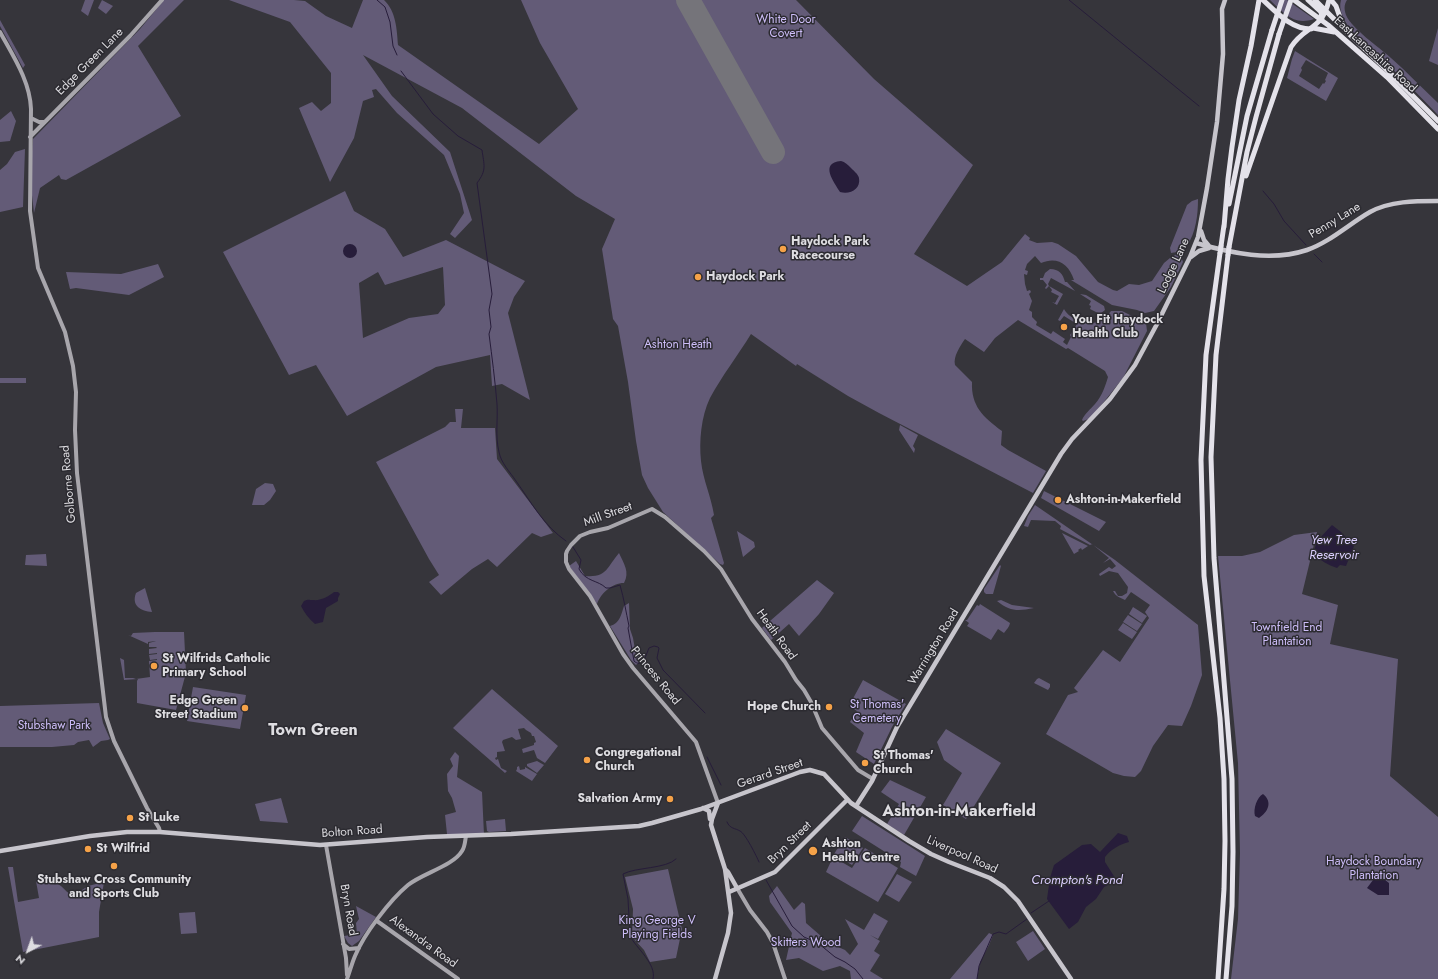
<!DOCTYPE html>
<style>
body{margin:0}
#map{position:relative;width:1438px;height:979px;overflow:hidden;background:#36353b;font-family:Jost,sans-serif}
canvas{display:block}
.north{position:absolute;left:8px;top:931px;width:40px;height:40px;-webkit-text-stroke:3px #2c2b31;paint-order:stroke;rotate:221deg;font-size:11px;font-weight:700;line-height:16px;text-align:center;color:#dedde1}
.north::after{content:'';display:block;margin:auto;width:14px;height:18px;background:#dedde1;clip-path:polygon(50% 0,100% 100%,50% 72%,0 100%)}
</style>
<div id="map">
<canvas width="1438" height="979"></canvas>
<div class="north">N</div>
</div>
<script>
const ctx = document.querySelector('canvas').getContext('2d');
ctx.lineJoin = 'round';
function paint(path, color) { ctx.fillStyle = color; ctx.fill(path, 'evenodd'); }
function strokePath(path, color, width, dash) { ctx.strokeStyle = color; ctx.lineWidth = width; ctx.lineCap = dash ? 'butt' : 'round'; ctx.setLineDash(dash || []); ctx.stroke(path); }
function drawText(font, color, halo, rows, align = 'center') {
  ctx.font = font + ' Jost,sans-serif'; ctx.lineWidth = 3; ctx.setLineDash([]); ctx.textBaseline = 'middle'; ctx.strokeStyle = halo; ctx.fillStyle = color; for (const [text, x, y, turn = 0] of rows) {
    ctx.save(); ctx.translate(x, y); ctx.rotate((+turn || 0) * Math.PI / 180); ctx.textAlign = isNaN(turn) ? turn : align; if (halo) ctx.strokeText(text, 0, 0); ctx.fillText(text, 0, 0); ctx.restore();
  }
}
paint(new Path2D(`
 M85,0H94L88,16L81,11Z
 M102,0L113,6L106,14L98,8Z
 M164,0H184L138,46L181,116L66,180L61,179L59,175L40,188L34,213L30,177L33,139L140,29Z
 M229,0H294L305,1L326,16L352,28L363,0H384C396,11 397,30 398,45L539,144L578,109L540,43L521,0H796L874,79L973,165L914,254L967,286L1002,262L1025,234L1030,238L1029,240L1037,243L1052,242L1058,244L1076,256L1098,282L1113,290L1117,291L1129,284L1139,285L1152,281L1164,263L1170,258L1177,254L1181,256L1183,262L1171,287L1154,311L1145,313L1137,310L1112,305L1071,280H1074C1069,264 1057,256 1041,263L1035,256L1027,264L1025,270L1028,271L1027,275L1024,274L1025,284L1027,291L1030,290L1031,292L1029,294L1032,301L1029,310L1032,312V317L1037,322L1036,325L1051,334L1053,331L1065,339L1063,342L1067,345L1071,337L1070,335L1077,324L1064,316L1060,321L1058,320L1064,309C1066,313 1071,317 1076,320C1081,322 1084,320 1090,324L1104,320L1111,311H1122L1146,323L1147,331L1123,378L1091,418L1083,421L1082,420C1085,413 1090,410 1095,404C1102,396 1105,387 1108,377L1105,371L1068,348L1066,349L1018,320L995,338L984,352L965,339C960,346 953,357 955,365L972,382C971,406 983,417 1002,431L1001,445L1008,450L1046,471L1033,493L879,413L848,396L797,364L796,366L751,334C738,355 722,376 710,398C701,417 699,441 701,461C703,480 711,496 714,515L711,518L724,563L723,565L720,564L663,512L648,488L642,475L636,441L628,382L618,326L613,319L602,249L615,219L576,196L462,108L363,55L392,96L450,152L472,220L455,238L450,234L464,213L460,194L444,155L397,113L376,89L372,90L374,97L363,101L354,138L330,182L299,108L312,102L321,111L331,103V73L290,22Z
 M1270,0H1287L1314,19C1293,26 1284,13 1270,0Z
 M1341,0H1347C1344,5 1344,9 1346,15C1352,29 1379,47 1391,58C1407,72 1422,88 1438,103V115L1405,81L1349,28C1344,19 1338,10 1341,0Z
 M0,20L25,65L23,68L0,26Z
 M1438,28V65L1429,61Z
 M1295,51L1338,78L1326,101L1287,78L1292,59ZM1306,60L1328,73L1325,80L1326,81L1324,84L1323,83L1319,89L1299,76L1302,70L1301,68Z
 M11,111L16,121L10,141L0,142V120Z
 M25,149L23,207L0,212V170L7,164L15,152Z
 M345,191L354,211L385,229L403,257L446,240L525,281L514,297L508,313L530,400L502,384L492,386L490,355L436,367L347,416L316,365L289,375L223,252ZM443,267L445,305L438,314L409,318L363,338L359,283L378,272L385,285Z
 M1198,199C1198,215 1196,232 1187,246L1180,247L1177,252L1171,253L1170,248L1187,205L1192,201Z
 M158,264L164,277L129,295L76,288L70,289L66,272L121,274Z
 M1050,269C1059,269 1063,274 1065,282H1067L1075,291L1051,278L1048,284L1049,286L1063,294L1057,305L1052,302L1055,303L1059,296L1051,292L1052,290L1049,286L1046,289L1045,288L1047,285L1043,280H1040V278H1043L1045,273Z
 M1080,294L1086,295L1104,306L1105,310L1100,314L1090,309L1091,306L1089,305L1091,301Z
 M0,378H26V383H0Z
 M455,409H463L461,428H495L497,459L553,533L541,537L532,533L497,567L488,559L472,569L441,595L429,582L439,575L429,559L376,462L445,427L450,422H456Z
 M900,425L918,435L913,446L915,449L914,453L899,430Z
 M265,483L273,484L276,491L270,500L264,505H252L256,489Z
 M1044,491L1106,522L1099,531L1041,498Z
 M1035,505L1115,560L1198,625L1202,675L1191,706L1182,726L1168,725L1153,746L1141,771L1135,777L1124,776L1113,773L1046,734L1068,695L1078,692L1074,688L1103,650L1120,662L1149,618L1145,612L1150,605L1131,592L1125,600C1121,598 1116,597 1113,591H1115L1118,596H1122L1127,593L1128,587L1118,573L1109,571L1100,576L1099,574L1109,567L1112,569L1116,566L1110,559L1103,563L1109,558L1092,544L1090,545L1060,529L1061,526L1055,521L1031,520L1028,527L1024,526L1028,516Z
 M737,531L754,542L755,547L743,557Z
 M1317,532L1302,594L1338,605L1330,644L1398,659L1390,776L1438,817V979H1231L1238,919L1240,853L1238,763L1218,556H1242L1260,552L1294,535Z
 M1062,533L1088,546L1082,550L1081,548L1078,550L1079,551L1074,554Z
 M619,553C624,564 630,572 624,583C612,583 601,593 597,604L569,566L576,561L585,576C607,578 607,567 619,553Z
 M46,554L47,566L25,565L26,555Z
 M1000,565L1001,566L993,594H986L984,592V589Z
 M817,580L834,593L819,614L799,636L789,624L771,640L762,628Z
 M145,588L152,612C141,611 131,606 136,593Z
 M1001,600L1012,605L1034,608C1019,611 1010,612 997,601Z
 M629,603L630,629L633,638L636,655L641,656L644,654L645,656L636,665L631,660L610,626C620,623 621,615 624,606Z
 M980,604L1010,623C1009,628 1006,630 1004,633L998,629L991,640L967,626L969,623L965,620H967L977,605L979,606Z
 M1133,607L1147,616L1142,623L1129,614Z
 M1128,615L1142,624L1137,631L1123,622Z
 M1123,623L1137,632L1132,639L1118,630Z
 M155,632H184L186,673L176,710L137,703V681L138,679L124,680L120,658L124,660L125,678H133L136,679L150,677L149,661L157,660V659L150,660L149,655L157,654V653L149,654V649L157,648L156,647H149V643L156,641L148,642V644L128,635L131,636L133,633Z
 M1039,678L1050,684V687L1048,690L1034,683L1037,679Z
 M863,680L906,704L892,727L874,764L856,752L864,733L850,722L857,711L849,706Z
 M193,687L246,695L240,729L187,721Z
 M492,689L558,746L545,763L537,758L534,750L523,753L522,749L534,745V743L536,742L534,736H532L531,733L526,730L524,728L518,729L521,739L516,740L512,737L503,740L502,742L505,751L497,752V757L495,758L496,760L498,759L501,768L507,771L505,773L453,728Z
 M99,703L103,723L110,739L108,740L101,741L93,747L89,740L78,742L74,745L52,747H0V706Z
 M946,729L1001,763L966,819L943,805L962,773L944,760L937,742Z
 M455,752L459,756L457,777L482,792L484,835L447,834L445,815L456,812L452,798L448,791L447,774L453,766L450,759Z
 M537,761L544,765L537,773L527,766V764Z
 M519,766L520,770L525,769V767L537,774L532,781L516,771L517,769V767Z
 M890,780L926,797L904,835L887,824L899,804L881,792Z
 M281,798L288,823L260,821L255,804Z
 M862,816L925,856L916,876L900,867L901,862L852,831Z
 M505,819L506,831L489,832L487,831L486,821Z
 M845,837L863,848L852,865L834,854Z
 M865,848L898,868L878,902L826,872L833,857L852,868Z
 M8,867H13L18,902L39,898L36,881C45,881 53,880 61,886C65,890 68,893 73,896L88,886L104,882L99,912V937L23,952Z
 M668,869L682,929L676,958L650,962L644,950L632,937L633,909L625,877Z
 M897,874L912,882L899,902L885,894Z
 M777,886L794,910L802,902L805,904L806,923L829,943L845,950L850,955L858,944L845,919L864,930L874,913L888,921L878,939L870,935L880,941L874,951L880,955L870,971L883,979H851L850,971L840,966L823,971L799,958L786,960L792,933L770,902L769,896Z
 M356,906L376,917L359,941L352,946L348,943L344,936L357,934L356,923L359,919Z
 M195,912L197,933L181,934L179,913Z
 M1033,931L1045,949L1028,961L1016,942Z
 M989,933L993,935L989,945L980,962L977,979H950Z`), '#635b77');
paint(new Path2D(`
 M841,161C845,162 848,165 851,168C854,171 858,174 859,178C861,189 850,195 840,192C834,182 819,163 841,161Z
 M343 251a7 7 0 1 1 14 0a7 7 0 1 1-14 0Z
 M1332,525L1341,532L1354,546L1346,566L1340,565L1337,568C1328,565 1320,560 1313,554L1317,541Z
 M334,592H338L340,594L338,598V601L326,608L323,622L315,624C309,619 304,612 301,606L304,601C308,599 309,600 313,600C321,601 329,596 334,592Z
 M1263,794C1273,802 1268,812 1259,818L1255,816C1253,809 1257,797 1263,794Z
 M1118,833L1127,836L1129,842C1120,844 1110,850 1105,857V862L1117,881L1104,887L1096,899L1086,907L1078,922L1069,929L1047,899L1050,878L1054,865L1082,845L1091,844L1100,852Z
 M1376,876H1380L1389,883V895H1378L1367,888Z`), '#271d3a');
strokePath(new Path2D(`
 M377,0L385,7L390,22L393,46L397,55
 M1069,0L1199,106
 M401,71L433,114L458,136L482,150C484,165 487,170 477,183L492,294L489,310L491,327L489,334C492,357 495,380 497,404C498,420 495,436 499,452C501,463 510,472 516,481C531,502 544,526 566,541
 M1263,191L1274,204L1284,221L1306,245
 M1314,254L1322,262
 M573,547L581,560L579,569C586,582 598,580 606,588H610L620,585C624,599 626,612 629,626L628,628L634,661C637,664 641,664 645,662V658L649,648L654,646L658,647L659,648L657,658L663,670L705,713
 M707,757L721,785
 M727,822C730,829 735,828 740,831C745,833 757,857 759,862
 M766,880L792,926L804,937L818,943L835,957L845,962L855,969L863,979
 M1031,913L1049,901
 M653,979C657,964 636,948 630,936L628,899L623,874C636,867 666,869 676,859
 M977,979L979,966L993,934L999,932L1006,934L1027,919`), '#271d3a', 1);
strokePath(new Path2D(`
 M688,0L773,152`), '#75747a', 24);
strokePath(new Path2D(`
 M0,32C13,56 30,81 31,109L30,211L38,268L65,332L73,366L76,392L75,430L77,473L106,717L114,741L147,808L159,828L160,832
 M31,118L39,122H44
 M30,137L130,36L162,0
 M718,803L696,742L633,668L623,654L590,596L569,569L566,562V554L567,551L571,545L580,536L590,532L608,528L652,509L665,517L704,551L721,569L752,619L785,662L796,680L804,690L811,702L822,728L858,770L873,779
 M326,845L346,958L347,975
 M737,888L750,910L767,932L773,943L785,979
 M377,921L458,979
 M343,944L349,949L359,948
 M347,979C350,971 352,963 355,956C364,934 390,900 408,885C423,873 453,866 462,851C465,847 465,841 466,836`), '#a8a6ac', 4);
strokePath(new Path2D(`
 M1201,231L1204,240L1209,246
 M1196,243C1231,253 1271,262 1307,250C1330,242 1349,224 1370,212C1390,201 1415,201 1438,201
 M1191,257L1199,251L1209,248
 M856,806L872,781L897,727L1061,454L1072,439L1110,399L1135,365L1157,324L1190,257L1198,237L1207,188L1217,122L1223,54L1222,9L1225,0
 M703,808L709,811L710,819
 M0,851L90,836L127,832H160L320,845L427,837L511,834L639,826L652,823L701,809L800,772L810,770L824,774L851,803L909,841L931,854L949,862L990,878L1004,887L1018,901L1071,979
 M725,869L728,872L737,888
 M729,892L775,872L847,800
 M715,979L728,933L731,913L725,869L711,825L712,819L718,803`), '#c7c5cc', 4.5);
strokePath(new Path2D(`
 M1263,0C1276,12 1291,29 1311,29
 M1294,0L1328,25L1387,77L1438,129
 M1308,0L1321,12L1322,19
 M1315,0L1346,31L1388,71L1438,121
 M1331,0L1336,6L1343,26
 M1313,28L1334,32
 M1246,176L1291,47C1305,25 1322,31 1329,0
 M1229,204L1247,116L1272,30
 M1224,227L1228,179L1232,147L1239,100L1251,46L1259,0
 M1221,246L1224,225
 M1229,247L1247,152L1256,117L1279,34
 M1218,979L1224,889L1225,841L1224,779L1220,718L1204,576L1201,460L1206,355L1220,253
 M1226,979L1232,906L1233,852L1232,779L1214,558L1211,457L1216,355L1228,255`), '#e4e2ea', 5);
strokePath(new Path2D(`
 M1272,30L1282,0
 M1279,34L1291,0
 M1220,253L1221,246
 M1228,255L1229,247`), '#e4e2ea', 5);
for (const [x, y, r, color] of [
 [783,249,4,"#f6a248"],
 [698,277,4,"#f6a248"],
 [1064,327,4,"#f6a248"],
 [1058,500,4,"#f6a248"],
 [154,666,4,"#f6a248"],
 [829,707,4,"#f6a248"],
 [245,708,4,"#f6a248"],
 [587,760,4,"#f6a248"],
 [865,763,4,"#f6a248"],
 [670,799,4,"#f6a248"],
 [130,818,4,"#f6a248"],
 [88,849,4,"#f6a248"],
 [813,851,5,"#f6a248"],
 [114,866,4,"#f6a248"]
]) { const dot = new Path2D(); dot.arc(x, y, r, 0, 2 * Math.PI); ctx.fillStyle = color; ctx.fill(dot); strokePath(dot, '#2c2b31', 1.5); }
drawText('12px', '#cebef9', '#2c2b31', [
 ["White Door",786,20],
 ["Covert",786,34],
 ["Ashton Heath",678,345],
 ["Townfield End",1287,628],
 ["Plantation",1287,642],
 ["St Thomas'",877,705],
 ["Cemetery",877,719],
 ["Stubshaw Park",54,726],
 ["Haydock Boundary",1374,862],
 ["Plantation",1374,876],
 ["King George V",657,921],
 ["Playing Fields",657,935],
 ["Skitters Wood",806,943]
]);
drawText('12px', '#dedde1', '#2c2b31', [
 ["East Lancashire Road",1375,55,42],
 ["Edge Green Lane",90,62,-45],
 ["Penny Lane",1335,221,-31],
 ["Lodge Lane",1174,266,-65],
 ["Golborne Road",69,484,-95],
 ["Mill Street",608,515,-20],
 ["Heath Road",776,635,54],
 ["Warrington Road",934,647,-59],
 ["Princess Road",655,676,51],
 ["Gerard Street",770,774,-19],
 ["Bolton Road",352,832,-4],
 ["Bryn Street",790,843,-44],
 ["Liverpool Road",962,855,24],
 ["Bryn Road",348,910,80],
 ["Alexandra Road",423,942,36]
]);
drawText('bold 12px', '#dedde1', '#2c2b31', [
 ["Haydock Park",791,242],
 ["Racecourse",791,256],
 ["Haydock Park",706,277],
 ["You Fit Haydock",1072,320],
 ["Health Club",1072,334],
 ["Ashton-in-Makerfield",1066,500],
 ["St Wilfrids Catholic",162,659],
 ["Primary School",162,673],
 ["Edge Green",237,701,"right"],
 ["Street Stadium",237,715,"right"],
 ["Hope Church",821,707,"right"],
 ["Congregational",595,753],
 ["Church",595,767],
 ["St Thomas'",873,756],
 ["Church",873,770],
 ["Salvation Army",662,799,"right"],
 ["St Luke",138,818],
 ["Ashton",822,844],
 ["Health Centre",822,858],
 ["St Wilfrid",96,849],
 ["Stubshaw Cross Community",114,880,"center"],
 ["and Sports Club",114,894,"center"]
], 'left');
drawText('italic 13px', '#dbcefe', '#2c2b31', [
 ["Yew Tree",1334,541],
 ["Reservoir",1334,556],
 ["Crompton's Pond",1077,881]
]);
drawText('bold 16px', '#dedde1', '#2c2b31', [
 ["Town Green",313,731],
 ["Ashton-in-Makerfield",959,812]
]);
</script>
